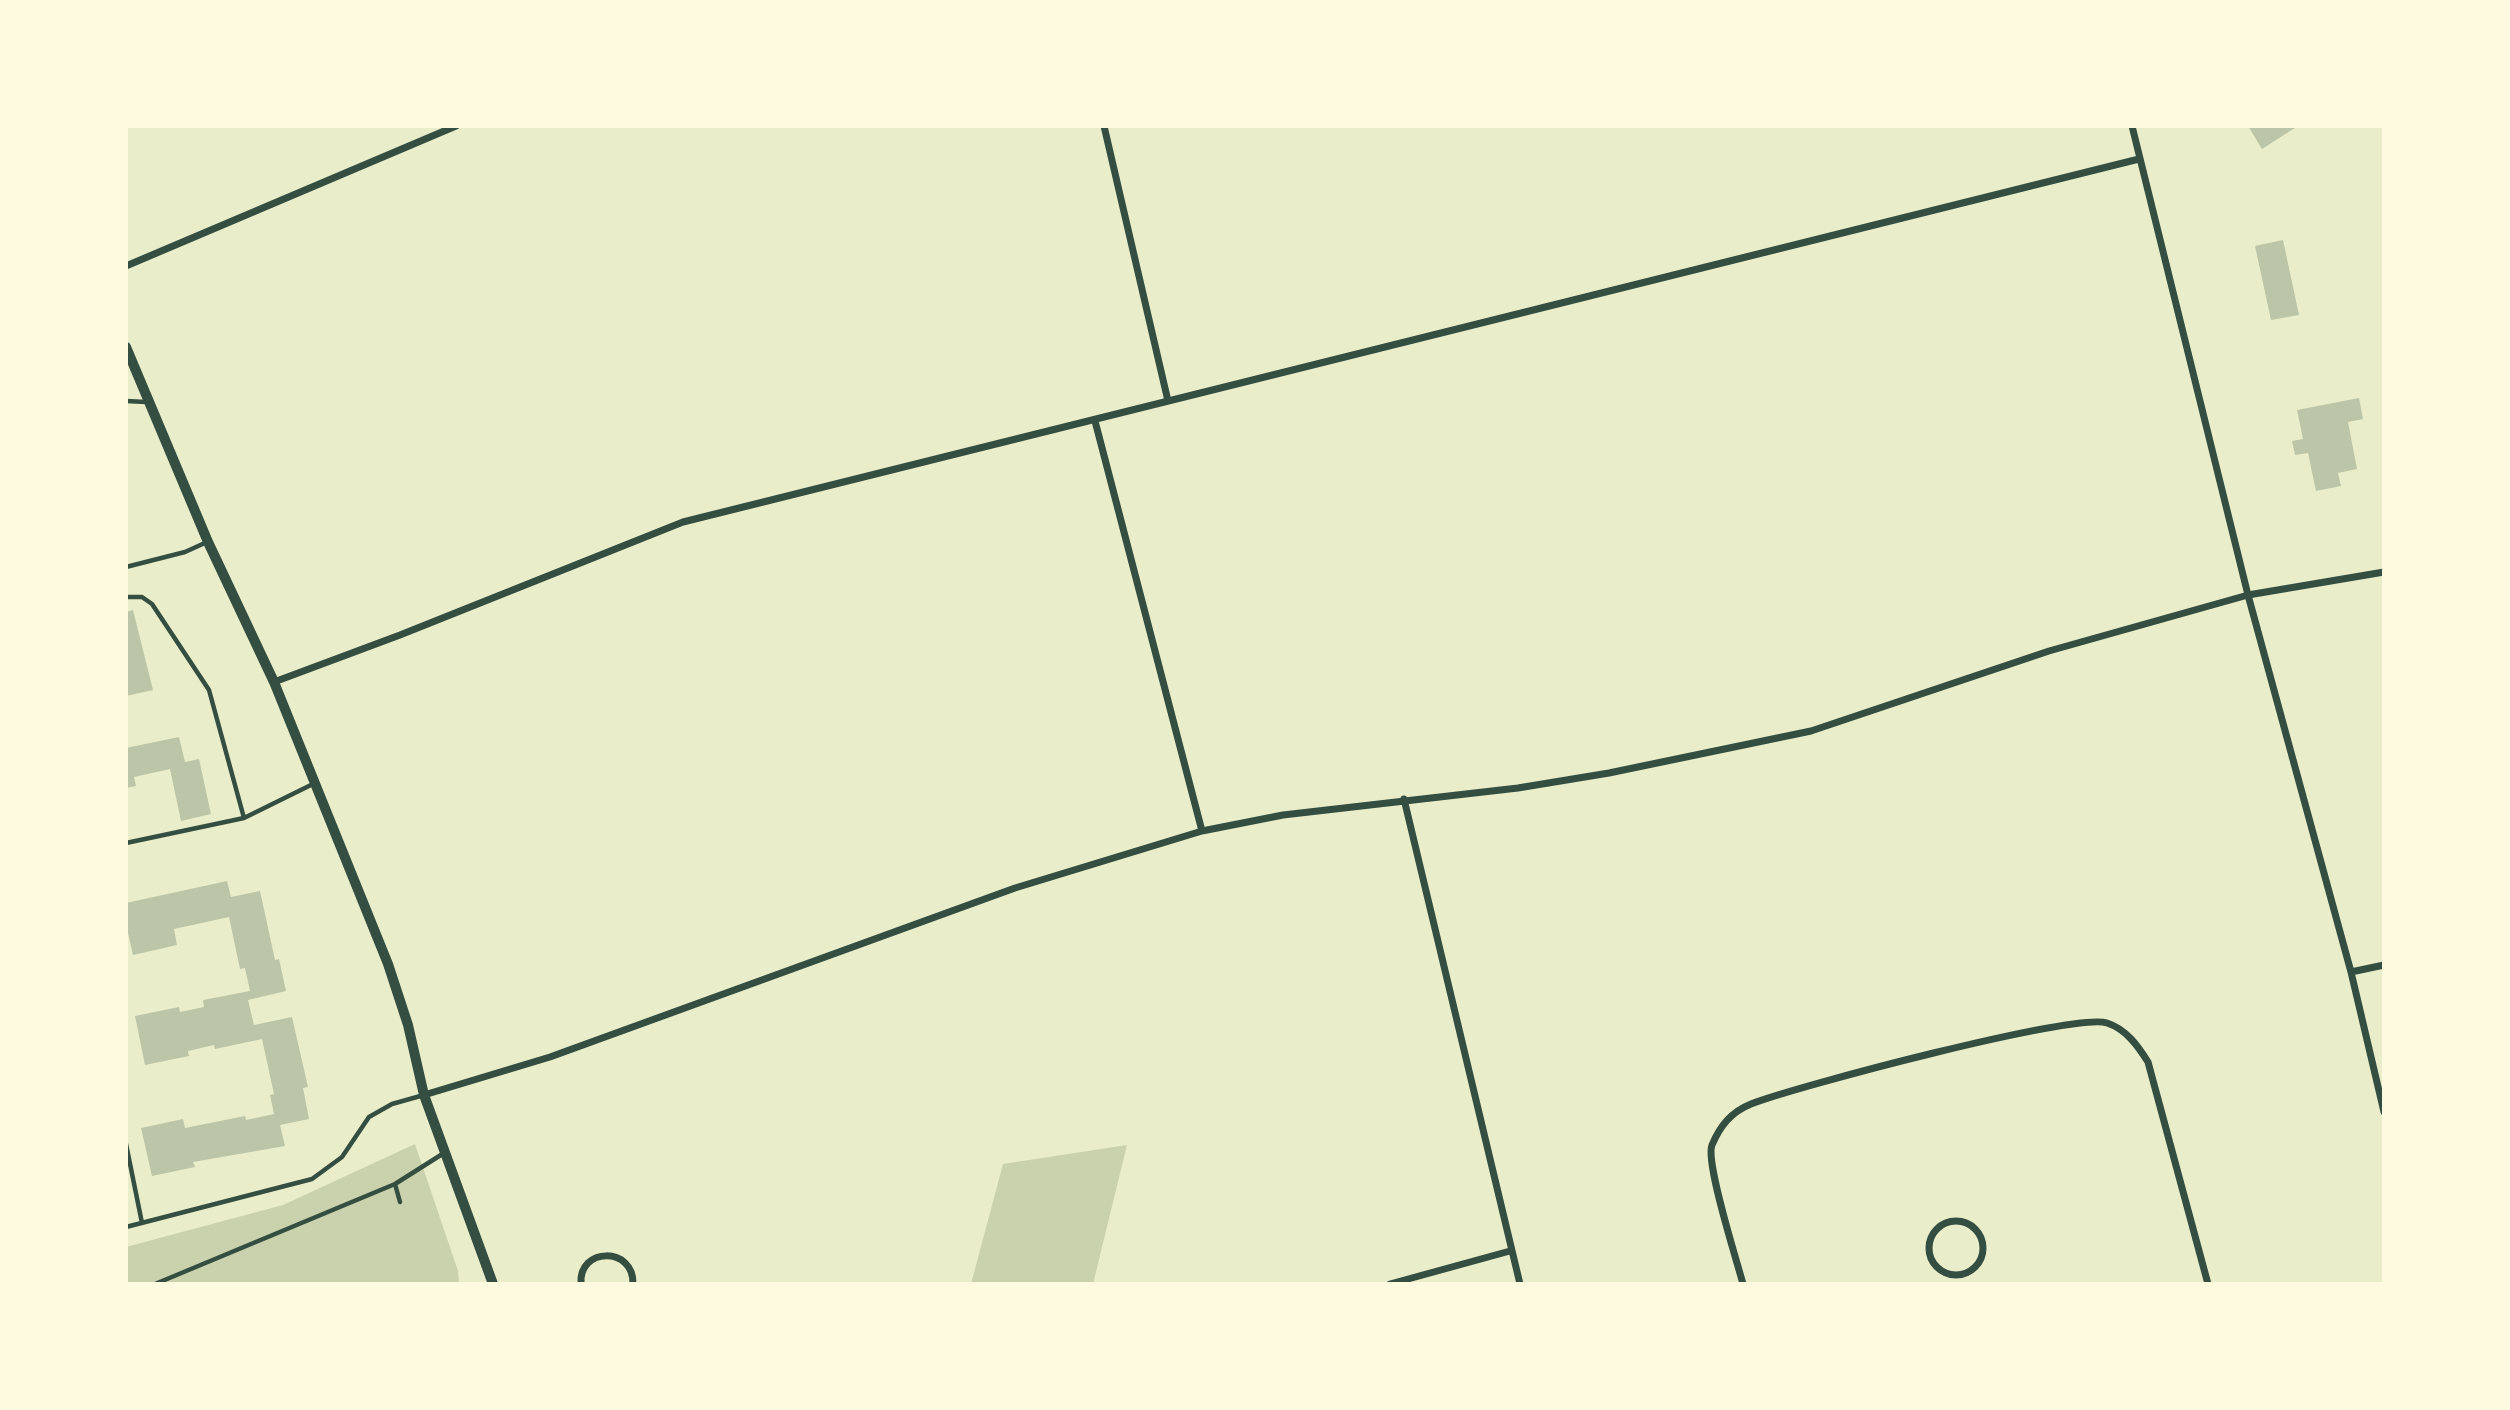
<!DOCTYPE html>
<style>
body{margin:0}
#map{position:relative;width:2510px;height:1410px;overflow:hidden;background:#e9edc9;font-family:"Archivo Narrow",sans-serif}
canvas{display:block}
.frame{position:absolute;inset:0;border:128px solid #fefae0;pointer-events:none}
</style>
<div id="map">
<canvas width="2510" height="1410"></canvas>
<div class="frame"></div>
</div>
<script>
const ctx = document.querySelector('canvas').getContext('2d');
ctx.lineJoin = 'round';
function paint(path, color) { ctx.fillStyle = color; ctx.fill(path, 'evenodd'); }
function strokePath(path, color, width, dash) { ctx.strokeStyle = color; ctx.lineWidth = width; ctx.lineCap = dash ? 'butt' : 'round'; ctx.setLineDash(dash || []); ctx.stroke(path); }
paint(new Path2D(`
 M415,1144L458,1271L459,1284H126V1247L283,1205Z
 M1127,1145L1093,1284H971L1003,1164Z`), '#cad2ad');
paint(new Path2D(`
 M2248,126H2298L2262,149Z
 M2283,240L2299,315L2271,320L2255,246Z
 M2359,398L2363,419L2348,422L2357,469L2338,473L2341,486L2316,491L2308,453L2295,455L2292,441L2303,439L2297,410Z
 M133,610L153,690L126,696V612Z
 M179,737L185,762L199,759L211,814L181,821L170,769L134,777L136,786L126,788V748Z
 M227,881L231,897L260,891L275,960L279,959L286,991L248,1000L254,1025L292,1017L308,1087L303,1088L309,1119L280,1125L285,1146L193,1162L195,1167L152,1176L141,1128L183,1119L185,1128L245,1116L246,1120L274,1114L270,1095L274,1094L262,1039L215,1049L214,1045L188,1051L189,1056L145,1065L135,1016L179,1007L180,1012L204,1007L203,1000L250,991L245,968L240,969L229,917L174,929L177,945L133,955L126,924V903Z`), '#bcc5a7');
strokePath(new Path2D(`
 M126,401L146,402
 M126,567L185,552L207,542
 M126,597H142L152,604L209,690L244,818
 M126,843L244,818L313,784
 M126,1144L142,1223
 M395,1184L400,1202
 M126,1227L312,1179L342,1157L369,1117L392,1104L424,1095
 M155,1284L395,1184L444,1153`), '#344e41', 4.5);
strokePath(new Path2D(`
 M1104,126L1168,401
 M2132,126L2248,595L2351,972L2384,1112
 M126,266L456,126
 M1095,421L1202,831
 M274,682L400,635L683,522L2139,159
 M1404,799L1520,1284
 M2351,972L2384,965
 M424,1095L550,1057L1015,888L1202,831L1283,815L1518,788L1609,773L1811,731L2049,651L2248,595L2384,572
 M1929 1248a27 27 0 1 1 54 0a27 27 0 1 1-54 0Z
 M581,1284C578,1247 634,1246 633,1284
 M1390,1284L1510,1251
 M1743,1284C1737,1261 1705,1162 1712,1145C1720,1126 1731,1112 1751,1104C1794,1087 2076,1012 2107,1023C2126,1029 2138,1046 2148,1062L2208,1284`), '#344e41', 7);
strokePath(new Path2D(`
 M126,347L208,542L274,682L388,964L408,1025L424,1095L493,1284`), '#344e41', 10);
</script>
